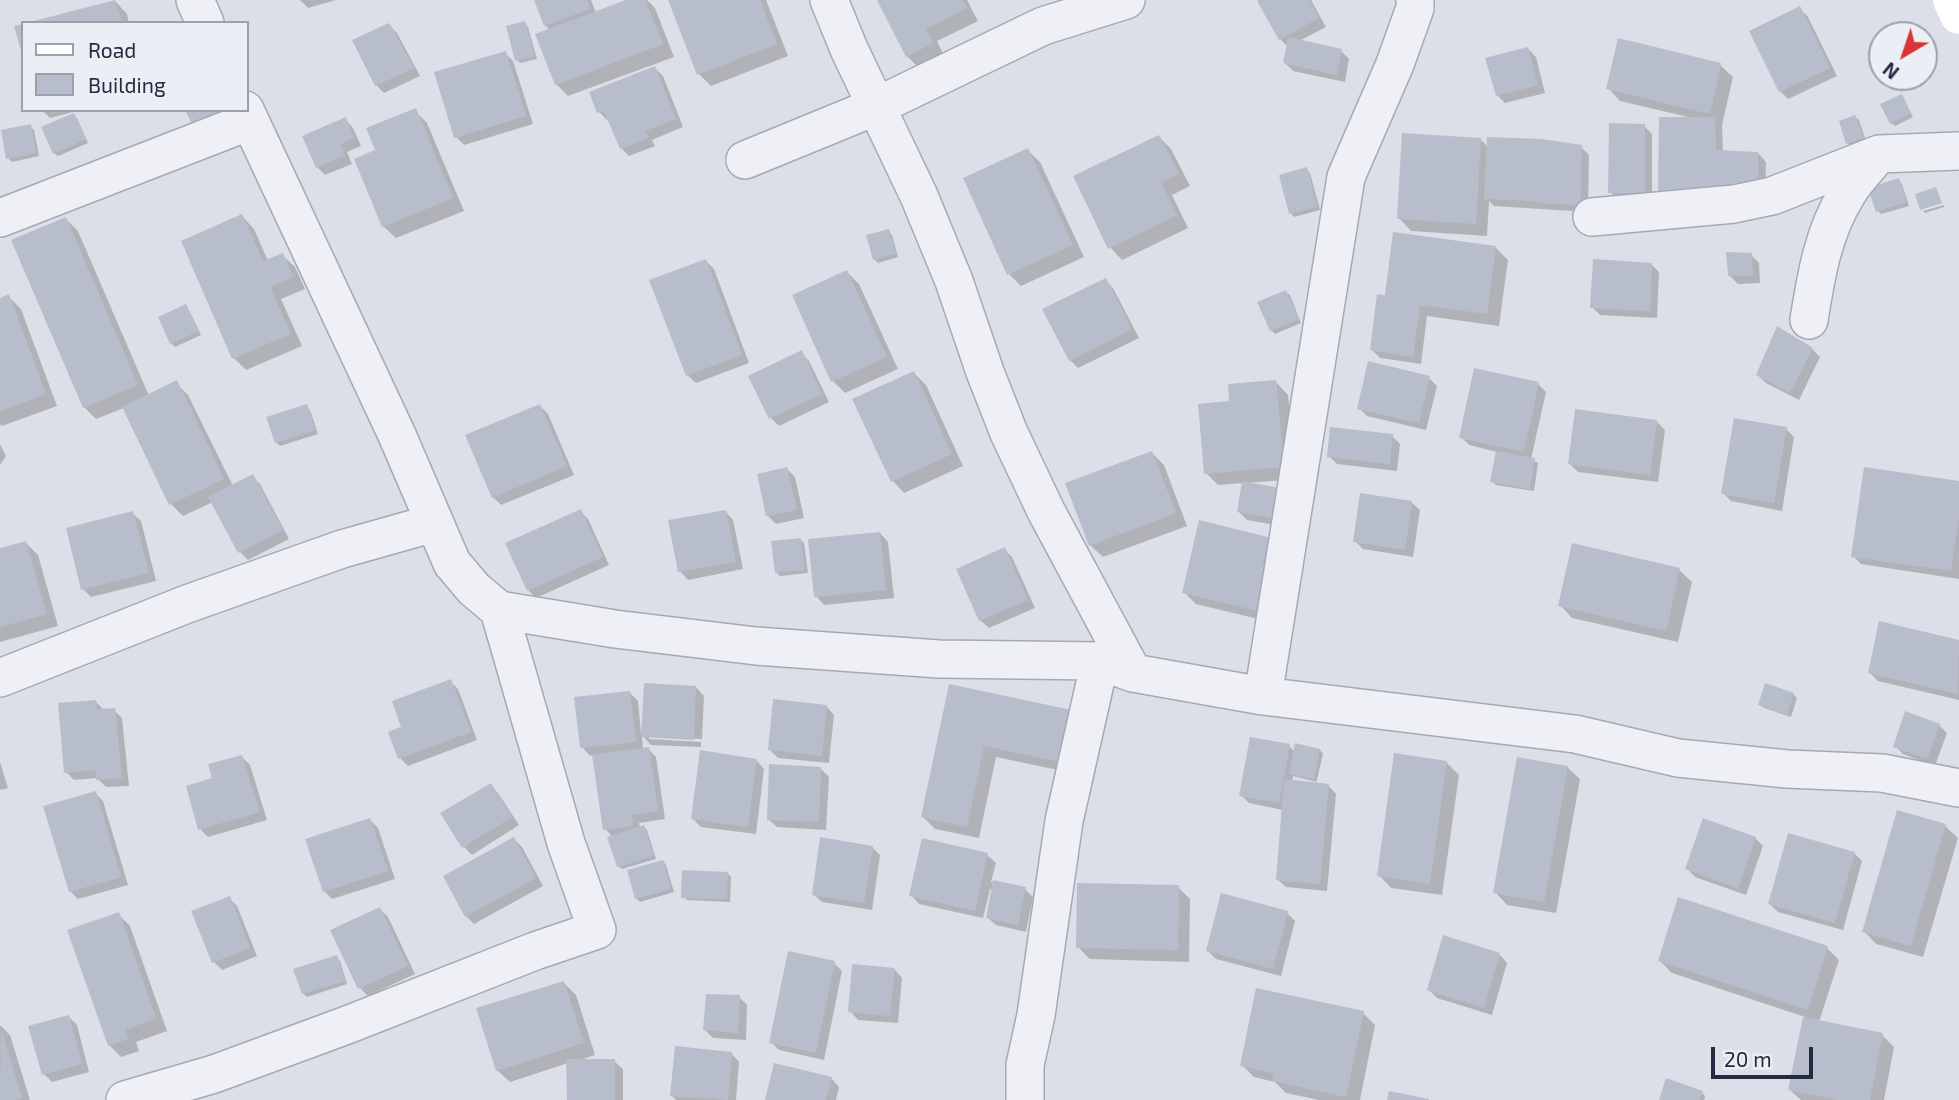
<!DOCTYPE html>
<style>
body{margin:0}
#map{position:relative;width:1959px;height:1100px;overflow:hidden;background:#dcdfe7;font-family:"Exo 2",sans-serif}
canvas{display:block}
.legend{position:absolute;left:21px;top:21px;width:228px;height:91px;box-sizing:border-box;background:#ebeef5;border:2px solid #9ba0ac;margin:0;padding:9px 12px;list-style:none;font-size:21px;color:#242a3f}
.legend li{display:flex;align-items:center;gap:14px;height:35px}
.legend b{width:35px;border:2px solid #9ba0ac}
.north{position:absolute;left:1868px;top:21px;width:70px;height:70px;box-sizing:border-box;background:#ebeef5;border:2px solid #9ba0ac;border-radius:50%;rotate:219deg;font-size:19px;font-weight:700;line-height:28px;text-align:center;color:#242a3f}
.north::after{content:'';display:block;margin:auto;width:24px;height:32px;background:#d93436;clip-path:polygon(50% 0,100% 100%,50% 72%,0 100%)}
.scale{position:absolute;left:1711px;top:1047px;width:102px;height:32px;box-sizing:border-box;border:4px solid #242a3f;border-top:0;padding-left:9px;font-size:21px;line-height:24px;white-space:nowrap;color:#242a3f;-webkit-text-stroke:5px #ebeef5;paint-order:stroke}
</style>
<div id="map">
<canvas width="1959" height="1100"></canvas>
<ul class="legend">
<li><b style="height:9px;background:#fff"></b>Road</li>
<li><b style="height:19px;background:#b8bdcb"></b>Building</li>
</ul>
<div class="north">N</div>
<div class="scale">20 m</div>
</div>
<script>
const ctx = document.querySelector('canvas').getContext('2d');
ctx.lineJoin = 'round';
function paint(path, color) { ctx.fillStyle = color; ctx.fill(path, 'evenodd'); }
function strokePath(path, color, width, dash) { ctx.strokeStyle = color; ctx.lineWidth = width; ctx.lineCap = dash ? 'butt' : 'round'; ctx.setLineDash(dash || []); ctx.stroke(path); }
paint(new Path2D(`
 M300,0H336L308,8Z
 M536,0H591L596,13L631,0H647L655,8L674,57L568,96L556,84L550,30L545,25Z
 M671,0H766L788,56L711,86L699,74Z
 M879,0H967L978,21L937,41L944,56L919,68L907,56Z
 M1263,0H1311L1326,27L1299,41L1341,51L1349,59L1345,82L1293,71L1285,63L1288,47L1280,39Z
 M115,1L127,14L129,23H34Z
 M1800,9L1808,17L1837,76L1788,99L1780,91Z
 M525,23L528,27L537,59L520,63L517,60Z
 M389,25L397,33L420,76L384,93L376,85Z
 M1528,49L1536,57L1545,93L1505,103L1497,95Z
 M505,53L513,61L533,124L464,145L456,137Z
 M1720,65L1733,77L1722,125L1723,152L1758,153L1766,162L1765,200L1668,198L1659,190L1688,117L1620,101L1608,88Z
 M655,68L663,76L683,127L652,140L655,146L629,156L621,148L610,119L607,120L599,112Z
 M1901,96L1913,117L1895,126L1891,123Z
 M42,110H80L50,118Z
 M415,111L427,123L464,211L396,238L383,226L378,151Z
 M74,115L77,118L88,143L58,156L54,153Z
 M1855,117L1859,120L1866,141L1851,147L1848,143Z
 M345,119L353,128L361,146L347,152L352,164L325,175L317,167Z
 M30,126L34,130L39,156L12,162L8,158Z
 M1644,126L1652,134V200H1618L1610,192Z
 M1159,137L1171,149L1190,186L1172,195L1188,228L1122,260L1110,247Z
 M1480,139L1488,147H1581L1589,155L1588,212L1494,206L1489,201L1487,236L1411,231L1399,218Z
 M1027,150L1040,162L1084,257L1021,286L1009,274Z
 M1306,169L1310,173L1320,210L1294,217L1291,213Z
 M1899,180L1902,184L1909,206L1881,214L1878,211Z
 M1944,205V207L1925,213L1923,211Z
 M242,216L254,229L268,261L282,255L295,267L305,289L281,299L302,346L246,370L234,358Z
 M66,219L78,231L149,396L176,383L188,395L233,486L252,476L260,484L289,539L248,560L240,552L213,502L183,516L171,504L124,408L96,419L84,407Z
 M889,231L892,235L898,257L878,263L874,259Z
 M1496,248L1508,260L1499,326L1427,316L1421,364L1380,358L1372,350L1386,297Z
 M1751,255L1759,263L1760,283L1738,284L1729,275Z
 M706,261L714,269L749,363L696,383L687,375Z
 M1651,264L1659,272L1657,318L1600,315L1592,307Z
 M847,272L859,284L898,369L845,393L833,381Z
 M1105,280L1113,288L1139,338L1078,368L1070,360Z
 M1286,292L1290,295L1301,323L1275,334L1271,330Z
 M8,296L21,309L57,406L2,426L0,424V299Z
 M186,307L189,310L201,335L175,347L171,343Z
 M1812,349L1820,357L1799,400L1766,383L1758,375Z
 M801,353L809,361L829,402L779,426L771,418Z
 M914,373L926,385L963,466L904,493L892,480Z
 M1429,378L1437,386L1426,430L1367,416L1359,408Z
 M1276,382L1288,395L1296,479L1247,483L1292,528L1247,520L1239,512L1243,483L1218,485L1206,473L1231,402Z
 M1538,384L1546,392L1531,459L1538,463L1534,491L1496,485L1492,481L1497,452L1469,445L1461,437Z
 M306,406L310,410L318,434L280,446L276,442Z
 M540,406L548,414L574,475L501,505L493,497Z
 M1657,422L1665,430L1658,482L1578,472L1569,463Z
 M1786,429L1794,437L1782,511L1731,501L1723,493Z
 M1392,436L1400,444L1397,471L1337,464L1329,456Z
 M0,444L6,456L0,465Z
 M1152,453L1164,465L1187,526L1103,557L1090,545Z
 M787,469L795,477L804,518L776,524L768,516Z
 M1959,483V579L1861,564L1853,556Z
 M1411,502L1420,510L1413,557L1363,549L1355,541Z
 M580,511L588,519L609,565L536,598L528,590Z
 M725,511L733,520L743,569L688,580L680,571Z
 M132,513L141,521L156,581L91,597L83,589Z
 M1200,522L1279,624L1196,604L1184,592Z
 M880,533L888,542L894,598L824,605L816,596Z
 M800,539L804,543L808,573L780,576L777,573Z
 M26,543L38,555L58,626L0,642V550Z
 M1004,549L1012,557L1035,608L989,628L980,620Z
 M1679,570L1692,582L1678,642L1572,618L1560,605Z
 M1881,623L1959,642V700L1878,681L1870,673Z
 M450,681L458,689L477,740L408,766L400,758L404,728Z
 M950,686L1082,775L996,757L979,838L935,829L923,817Z
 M696,687L704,696L702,739L649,736V739L701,742V747L651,745L642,735L643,750L648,749L656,757L665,819L639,823L640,828L644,827L647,830L656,859L622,869L618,866L613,837L605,829L594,755L590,756L582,747L630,693L638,701L641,733Z
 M1793,694L1797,698L1791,717L1764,708L1760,704Z
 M95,701L104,710H114L122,718L129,786L106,787L97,778L74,780L66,772Z
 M826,706L834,715L829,763L778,758L770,750Z
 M1939,725L1947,733L1935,766L1903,754L1895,746Z
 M1289,746L1295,752L1320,750L1323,754L1316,784L1328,785L1336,794L1327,891L1286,887L1277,879L1283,810L1249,803L1241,795ZM1293,776L1317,782L1316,784L1292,782Z
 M242,757L250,765L267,820L208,837L200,829L214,779Z
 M756,760L764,769L756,834L701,827L693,819Z
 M0,762L8,788L0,790Z
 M1446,762L1459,775L1442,895L1391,888L1379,875Z
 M1567,767L1580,779L1556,913L1507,905L1495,892Z
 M821,769L829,777L826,830L777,827L768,819Z
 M490,785L498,793L519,825L472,855L464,847Z
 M95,793L103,801L128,885L78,899L70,891Z
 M370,820L378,828L395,879L332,899L324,891Z
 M1945,826L1958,838L1923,957L1876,944L1864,931Z
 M1755,838L1763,846L1746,895L1695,877L1687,868Z
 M514,839L522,847L543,886L474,924L466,916Z
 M872,847L880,855L872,910L822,902L813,894Z
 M1854,853L1862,861L1843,930L1778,912L1770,904Z
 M987,855L996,863L991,882L1025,889L1033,897L1026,932L996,925L987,917L993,889H990L983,918L919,904L911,895Z
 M663,861L666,865L674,892L640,902L636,898Z
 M727,873L731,877L730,902L687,900L683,897Z
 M1178,887L1190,899L1189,962L1090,959L1078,947Z
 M229,898L237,906L257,956L222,970L214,962Z
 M380,909L388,917L415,974L368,996L360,988Z
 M1287,913L1295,921L1281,976L1216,959L1208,951Z
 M118,914L130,926L167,1031L136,1042L139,1051L121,1057L109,1045Z
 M1827,948L1839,960L1819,1022L1882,1035L1894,1047L1884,1100H1801L1790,1090L1805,1017L1672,973L1660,961Z
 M1499,954L1507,963L1492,1015L1437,998L1429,990Z
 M336,957L340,961L347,984L307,997L303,993Z
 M834,963L842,971L824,1060L779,1050L771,1042Z
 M894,969L902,978L898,1023L858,1020L850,1011Z
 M564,983L576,995L595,1055L580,1060L614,1061L623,1069V1100H568V1063L510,1082L497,1070Z
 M739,997L747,1005L746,1040L713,1038L705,1030Z
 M1363,1013L1375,1025L1360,1100H1319L1286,1093L1275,1082L1254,1077L1242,1065Z
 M69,1017L77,1025L89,1072L52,1082L44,1074Z
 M0,1025L10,1035L30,1100H0Z
 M731,1053L739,1062L736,1100H676L672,1096Z
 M831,1078L839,1087L836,1100H767Z
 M1702,1092L1705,1096L1704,1100H1661Z`), '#0003');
paint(new Path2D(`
 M115,0L122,23H30V22Z
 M534,0H587L590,9L544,26Z
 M626,0H645L663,44L555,85L535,34Z
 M668,0H760L777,44L697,75Z
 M877,0H962L967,8L926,29L933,43L906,57Z
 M1259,0H1309L1319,18L1279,40L1257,1Z
 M1800,6L1830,68L1779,92L1749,31Z
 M525,21L535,56L515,61L506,26Z
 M389,23L414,68L375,86L352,40Z
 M23,24V54H22L14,26Z
 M1288,37L1342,49L1337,75L1283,63Z
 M1618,38L1721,63L1710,114L1606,89Z
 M1528,47L1538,85L1496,96L1485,58Z
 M506,51L526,116L454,138L434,72Z
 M655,66L676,119L645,131L648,138L620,149L604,111L597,113L589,92Z
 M1902,94L1911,113L1890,124L1880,104Z
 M416,108L453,198L382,227L354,159L375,150L366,128Z
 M185,110H228L196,133Z
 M74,113L86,139L53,154L41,127Z
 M1855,115L1864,138L1846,144L1839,121Z
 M346,117L354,138L340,144L345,155L316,168L302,136Z
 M1659,117H1715L1716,150L1758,152V193L1658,191Z
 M1609,123L1645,124V193H1608Z
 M31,124L36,153L6,159L1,130Z
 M1402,133L1481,138L1476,224L1397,219Z
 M1159,135L1179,174L1161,182L1177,215L1108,249L1073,176Z
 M1487,137L1542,139L1582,145L1580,205L1535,203L1539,201L1484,199Z
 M1028,148L1073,245L1007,275L963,178Z
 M1307,167L1317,207L1289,214L1279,175Z
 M1899,178L1907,202L1876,212L1868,188Z
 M1936,187L1942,203L1920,210L1915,194Z
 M242,214L263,261L283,253L294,277L270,287L291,334L232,359L181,241Z
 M66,217L138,385L83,408L11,240Z
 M889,229L896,254L873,260L866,235Z
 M1393,232L1496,246L1487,314L1420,305L1413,357L1370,350L1377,294L1385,295Z
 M1726,252L1752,253L1753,276H1728Z
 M706,259L742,355L686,376L649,280Z
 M1593,259L1652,263L1650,311L1590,308Z
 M847,270L887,357L831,382L792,295Z
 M1106,278L1132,329L1069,361L1042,309Z
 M1286,290L1299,319L1270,331L1257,302Z
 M9,294L46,394L0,411V298Z
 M186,304L199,331L170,344L158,317Z
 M1777,326L1813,348L1790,393L1756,375Z
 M802,350L822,394L769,419L748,376Z
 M1368,361L1430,376L1419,423L1357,409Z
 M1474,368L1539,382L1524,452L1459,438Z
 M914,371L952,454L891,482L852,399Z
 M177,380L224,479L169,505L122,407Z
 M1276,380L1284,467L1204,474L1198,404L1229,401L1228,384Z
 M307,404L315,430L275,443L266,417Z
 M540,404L567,466L492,498L465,435Z
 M1575,409L1657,420L1650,475L1568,464Z
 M1734,418L1787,427L1774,503L1721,494Z
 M1330,427L1393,434L1390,464L1327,457Z
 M1152,451L1176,513L1089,546L1065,483Z
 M1496,451L1535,458L1530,489L1490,482Z
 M787,467L797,510L766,516L757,474Z
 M1864,467L1959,481V516L1951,571L1851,557Z
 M253,474L283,530L238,553L208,497Z
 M1242,481L1290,490L1284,520L1237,512Z
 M1360,493L1412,501L1405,550L1353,542Z
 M581,509L603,557L527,591L505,543Z
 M726,510L736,562L678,572L668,520Z
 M133,511L149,573L81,590L66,528Z
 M1199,520L1284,541L1267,613L1182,593Z
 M880,532L886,590L814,597L808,539Z
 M801,538L805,570L775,573L771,541Z
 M26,541L47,614L0,627V548Z
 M1572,543L1680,568L1666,631L1558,606Z
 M1005,547L1028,600L979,621L956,569Z
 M1879,621L1959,640L1958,694L1868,673Z
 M451,679L471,732L398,759L388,732L401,727L392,701Z
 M644,683L696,686L694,740L641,737Z
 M1765,683L1794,693L1787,715L1758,705Z
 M949,684L1081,712L1070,764L984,746L967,827L921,817Z
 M630,691L636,742L580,748L574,697Z
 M773,699L827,705L822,756L768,750Z
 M96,700L97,709L115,708L122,778L96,780V770L64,773L58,703Z
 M1905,711L1940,724L1927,759L1893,747Z
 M1250,737L1290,744L1279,803L1239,796Z
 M1295,743L1320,749L1314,779L1289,774Z
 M649,747L658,811L632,815L633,826L603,830L592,755Z
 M700,750L757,759L748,827L691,819Z
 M1394,753L1447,761L1430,884L1377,876Z
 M242,755L260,812L198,830L186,786L212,778L208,764Z
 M1517,757L1568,766L1544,902L1493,893Z
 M769,764L821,767L819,822L767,820Z
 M1284,779L1329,784L1320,884L1276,880Z
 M491,783L512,817L462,848L440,813Z
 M96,791L121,877L69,892L43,806Z
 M1897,810L1946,824L1911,946L1862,932Z
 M370,818L388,871L323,892L305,839Z
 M1703,818L1756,837L1738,888L1685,869Z
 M644,825L654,856L617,867L607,837Z
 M1788,833L1855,852L1835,923L1768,904Z
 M514,837L536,878L465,917L443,876Z
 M820,837L873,846L864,903L812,895Z
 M922,838L988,853L975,911L909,896Z
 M663,860L671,889L635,899L627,870Z
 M682,870L728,872L727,899L681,898Z
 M993,880L1026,887L1018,925L986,918Z
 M1077,883L1179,885L1178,950L1076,948Z
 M1221,893L1288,911L1273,969L1206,951Z
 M230,896L250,948L212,963L191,911Z
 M1678,897L1828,946L1808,1010L1658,961Z
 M380,907L408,966L358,989L330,930Z
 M119,912L156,1018L125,1030L128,1039L108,1046L67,930Z
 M1443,935L1500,953L1484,1008L1427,990Z
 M788,951L835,961L816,1053L769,1043Z
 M337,955L345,981L302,994L293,969Z
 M852,964L895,968L890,1016L848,1012Z
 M564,981L584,1043L496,1071L476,1008Z
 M1256,988L1364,1011L1346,1097L1272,1081L1274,1073L1240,1066Z
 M706,994L740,995L738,1033L703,1030Z
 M69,1015L82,1064L42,1075L28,1026Z
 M1803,1017L1883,1033L1870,1100H1838L1788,1090Z
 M1,1029L22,1098L15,1100H0Z
 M675,1046L732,1052L728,1100L670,1096Z
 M566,1059H615V1100H567Z
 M774,1063L832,1077L826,1100H765Z
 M1666,1078L1703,1091L1699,1100H1659Z
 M1389,1091L1429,1099V1100H1387Z`), '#b8bdcb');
const street = new Path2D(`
 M195,0L205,23
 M829,0L849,49L919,196L954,281L985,372L1009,433L1046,511L1133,673
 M245,110L397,435L452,563L474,589L499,610L615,629L756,646L939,659L1100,661L1133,673L1263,696L1575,734L1678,758L1787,769L1882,773L1959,788
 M745,160L877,106L1043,26L1126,0
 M1592,217L1734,204L1772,196L1879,154L1959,151
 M0,218L250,121
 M1809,320C1816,276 1823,232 1847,194C1855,180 1868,167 1878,155
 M0,678L187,604L342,549L434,523
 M1263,696L1346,177L1395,64L1415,8V0
 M125,1100L214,1074L347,1025L535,951L597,930L566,843L499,610
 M1025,1100V1065L1036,1015L1064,821L1100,661`);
strokePath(street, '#a5a9b5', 40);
strokePath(street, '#eff0f5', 37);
strokePath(new Path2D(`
 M1952,0L1959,15`), '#fff', 38);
</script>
